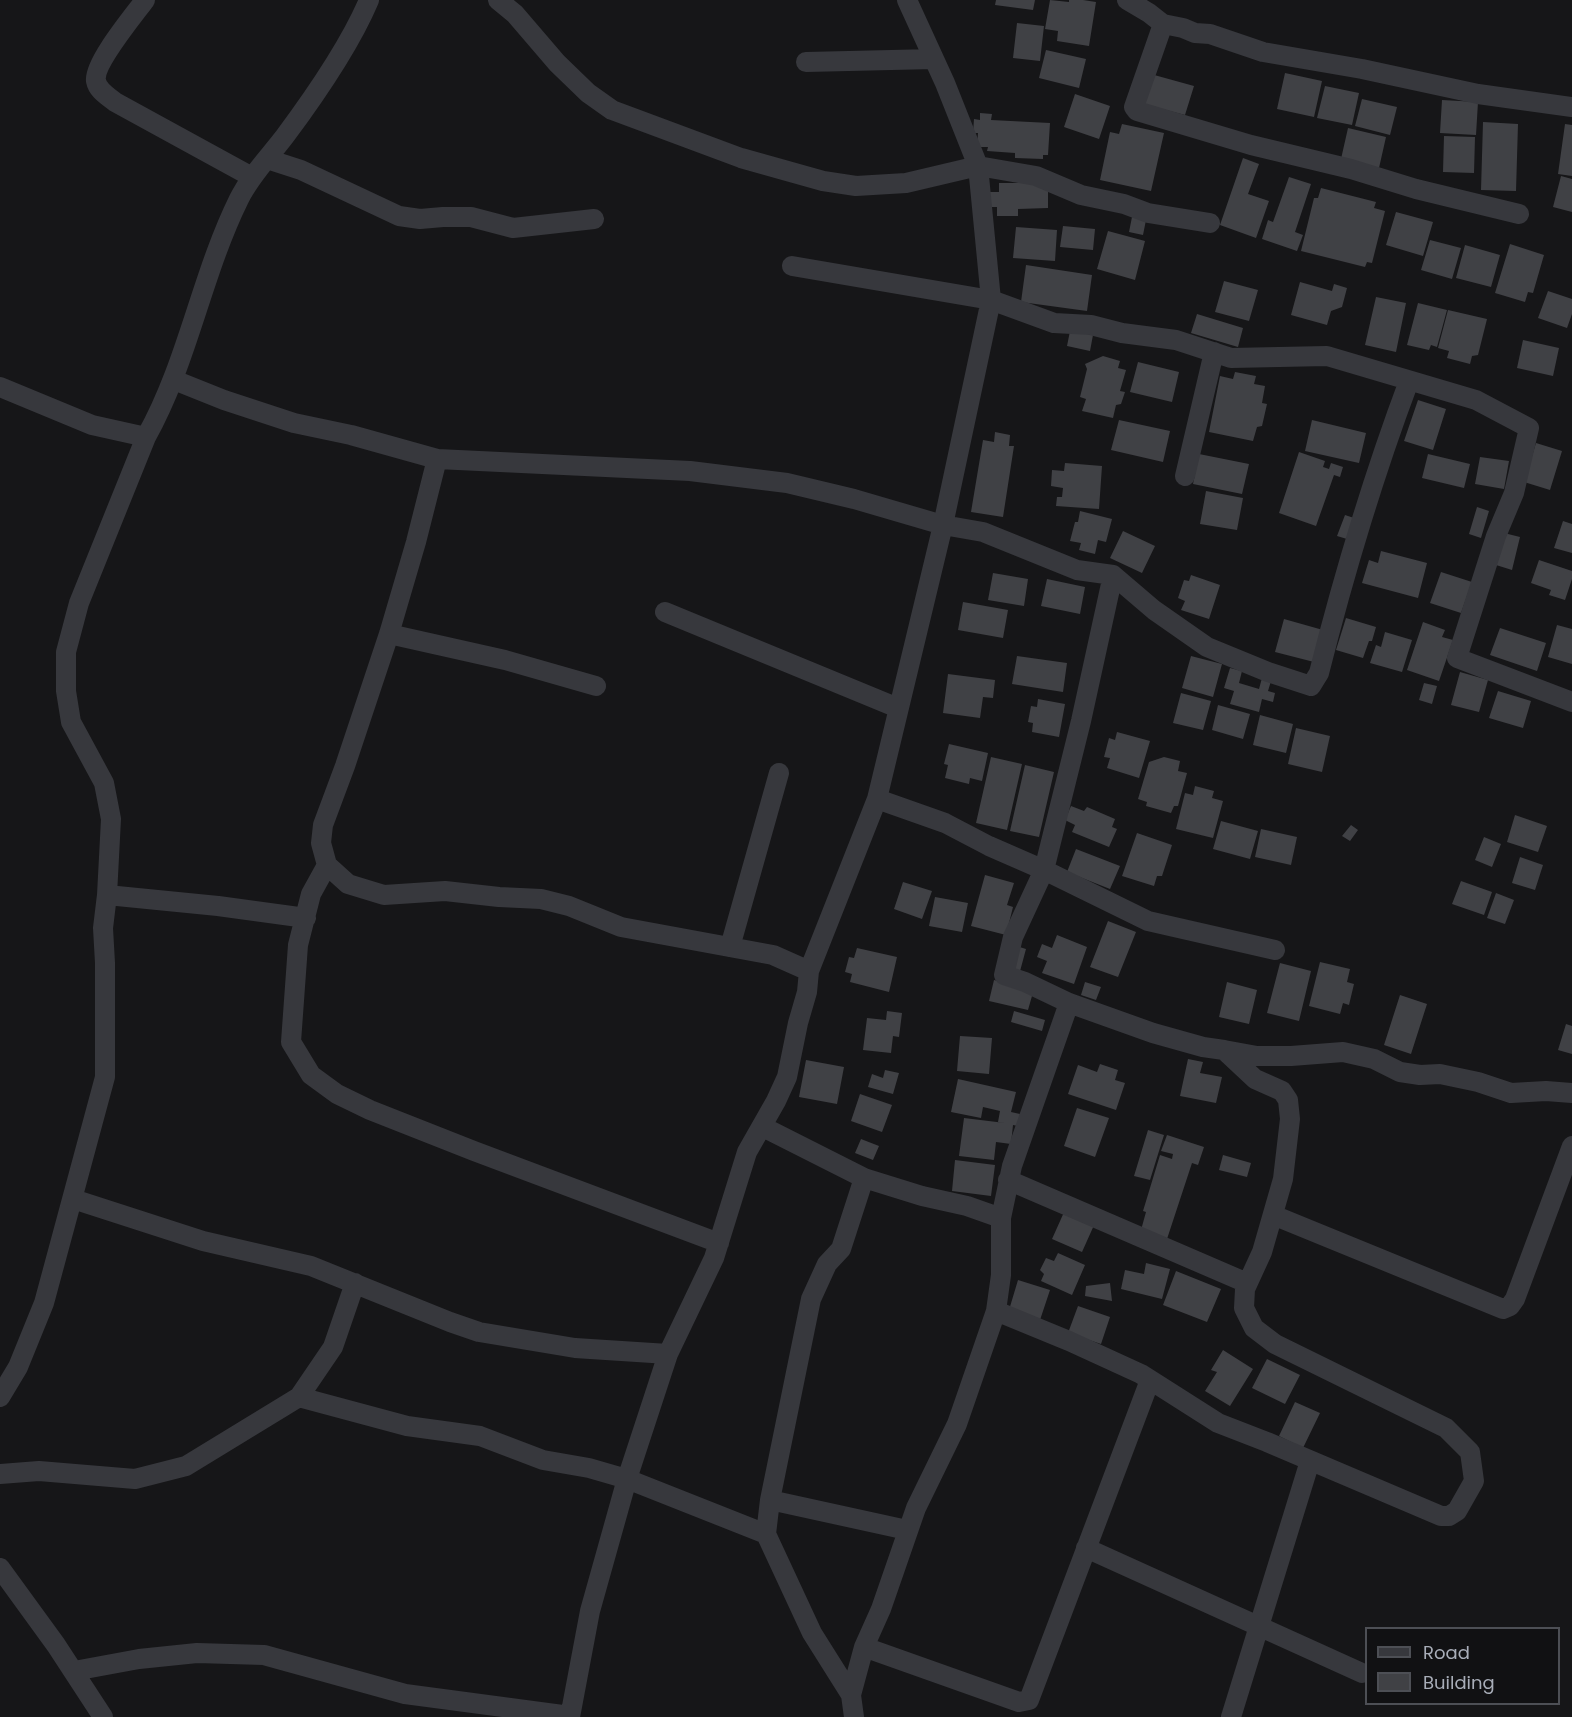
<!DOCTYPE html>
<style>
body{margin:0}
#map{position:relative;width:1572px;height:1717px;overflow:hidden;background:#161618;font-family:Poppins,sans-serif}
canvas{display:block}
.legend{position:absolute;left:1365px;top:1627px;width:195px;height:78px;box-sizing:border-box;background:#111113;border:2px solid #4d4f55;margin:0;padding:8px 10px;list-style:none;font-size:18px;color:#a8adb8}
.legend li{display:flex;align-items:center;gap:12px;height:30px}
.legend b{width:30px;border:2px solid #4d4f55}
</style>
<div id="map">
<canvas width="1572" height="1717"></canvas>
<ul class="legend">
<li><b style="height:8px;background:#37383d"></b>Road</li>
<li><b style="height:16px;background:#404145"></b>Building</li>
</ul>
</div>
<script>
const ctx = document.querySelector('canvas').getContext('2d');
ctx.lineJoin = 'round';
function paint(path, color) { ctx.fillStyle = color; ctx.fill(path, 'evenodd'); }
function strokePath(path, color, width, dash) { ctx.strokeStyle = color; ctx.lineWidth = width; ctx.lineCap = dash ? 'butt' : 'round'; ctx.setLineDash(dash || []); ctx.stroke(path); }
paint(new Path2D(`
 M996,0H1035L1033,10L995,5Z
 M1050,0L1069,2V0H1083L1096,2L1089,46L1057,41L1058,31L1045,29Z
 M1017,23L1044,26L1040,61L1013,58Z
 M1046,50L1086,59L1079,88L1039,78Z
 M1147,73L1194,86L1185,115L1139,103Z
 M1285,73L1322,81L1314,117L1277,109Z
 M1325,86L1359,93L1352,125L1317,118Z
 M1075,94L1110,106L1099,139L1064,127Z
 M1362,99L1397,107L1390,135L1355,126Z
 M1442,100L1478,102L1476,135L1440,133Z
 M980,113L992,114L991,120L1050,123L1048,155H1043V159L1015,158V153L987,151L988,147H977L978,133H973L974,119L980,120Z
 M1483,122L1518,124L1516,191L1481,190Z
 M1122,124L1164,133L1151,191L1100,180L1110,132L1119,134Z
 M1565,124L1572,125V176L1558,174Z
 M1348,128L1386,137L1379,168L1341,159Z
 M1444,136L1475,137L1474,173L1443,172Z
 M1243,158L1259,164L1248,194L1269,201L1256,238L1220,225Z
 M1561,176L1572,179V212L1553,207Z
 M1289,177L1311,184L1295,232L1303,235L1297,251L1262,239L1268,220L1273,222Z
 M999,183H1048V208L1018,209V216H997V207H990V192H999Z
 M1321,188L1376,202L1374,208L1385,211L1372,263L1367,262L1365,267L1301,251L1314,198H1318Z
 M1396,212L1433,222L1423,256L1386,245Z
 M1132,217L1146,220L1143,235L1129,232Z
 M1063,226L1095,229L1093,250L1060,247Z
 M1016,227L1057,230L1055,261L1013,258Z
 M1108,231L1145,241L1135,280L1097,269Z
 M1430,240L1461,248L1452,279L1421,270Z
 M1510,244L1544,255L1533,293L1528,292L1525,302L1495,293Z
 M1465,245L1500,255L1491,287L1456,278Z
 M1026,265L1092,275L1087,311L1021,302Z
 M1224,281L1258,290L1249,321L1215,312Z
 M1300,282L1332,291L1334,284L1347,288L1342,307L1331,311L1327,325L1291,315Z
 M1548,291L1572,299V314L1567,328L1538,318Z
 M1376,297L1406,303L1396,352L1365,345Z
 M1418,303L1447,310L1437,347L1431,345L1429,350L1407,345Z
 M1448,310L1487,319L1478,355L1472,356L1470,364L1447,358L1449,351L1438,348Z
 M1197,314L1243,328L1238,347L1191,333Z
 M1070,331L1093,335L1090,351L1067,346Z
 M1523,340L1559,348L1553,376L1517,368Z
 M1103,356L1120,361L1118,368L1126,370L1120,391L1125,392L1121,404L1116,405L1113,418L1082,411L1086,399L1080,397L1087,369L1085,364Z
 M1138,362L1179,372L1172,402L1130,392Z
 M1235,372L1256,376L1254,384L1265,386L1262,403L1267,404L1262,426L1257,427L1253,441L1209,432L1220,376L1233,379Z
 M1418,400L1446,409L1433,450L1404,441Z
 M1119,420L1170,431L1163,462L1111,450Z
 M1312,420L1366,433L1359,463L1305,451Z
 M995,432L1010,435L1009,446H1014L1003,517L971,512L983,440L994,442Z
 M1536,443L1562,451L1550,490L1524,482Z
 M1299,452L1325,461L1323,467L1329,469L1331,463L1343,467L1340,477L1334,475L1316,526L1279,513Z
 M1199,454L1249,464L1242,494L1193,484Z
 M1428,454L1470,464L1464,488L1422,478Z
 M1480,457L1509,461L1504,489L1475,484Z
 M1065,463L1102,466L1099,509L1056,506L1057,497H1062L1063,488L1051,486L1052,470L1064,471Z
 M1206,491L1243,498L1237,530L1200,524Z
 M1477,507L1489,511L1481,538L1469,534Z
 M1080,511L1112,519L1106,542L1098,540L1095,554L1079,550L1081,543L1070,541L1075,522H1078Z
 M1345,515L1354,518L1347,539L1337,536Z
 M1563,521L1572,524V553L1554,548Z
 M1123,531L1155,546L1142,573L1110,558Z
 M1504,533L1520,537L1512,570L1496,565Z
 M1381,551L1427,563L1418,598L1362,583L1369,560L1378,563Z
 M1539,560L1572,571V579L1565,600L1549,595L1551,590L1531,583Z
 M1441,572L1472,582L1461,613L1430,603Z
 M993,573L1028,579L1024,606L988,600Z
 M1191,575L1220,585L1209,619L1181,610L1185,601L1178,598L1184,580L1189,581Z
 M1047,579L1085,587L1080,614L1041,606Z
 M963,602L1008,610L1003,638L958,630Z
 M1346,618L1376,627L1372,641H1369L1363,658L1336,650Z
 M1284,619L1323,630L1314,662L1275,652Z
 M1423,622L1445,630L1442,637L1453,640L1439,681L1407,670Z
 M1557,625L1572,629V664L1548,657Z
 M1500,628L1546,643L1537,671L1490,655Z
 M1385,632L1412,640L1402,672L1370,663L1376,645L1381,647Z
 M1017,656L1067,663L1063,692L1012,684Z
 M1191,656L1222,664L1213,697L1182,688Z
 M1230,668L1242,671L1239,683L1259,689L1262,678L1271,681L1268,691L1275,693L1273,702L1262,699L1259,712L1230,704L1234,691L1224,688Z
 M1460,672L1488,680L1479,712L1451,705Z
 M948,674L995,680L993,698L983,697L980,718L943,713Z
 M1424,683L1437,686L1432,704L1419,700Z
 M1498,691L1531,701L1523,728L1489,718Z
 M1181,693L1211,701L1203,730L1173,723Z
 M1038,699L1065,704L1059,737L1032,732L1033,723L1028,722L1031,706L1037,707Z
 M1218,705L1250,714L1243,739L1212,730Z
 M1260,715L1293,724L1286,753L1253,745Z
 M1296,728L1330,736L1322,772L1288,764Z
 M1117,732L1150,741L1139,778L1107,768L1110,758L1104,757L1109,738L1115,740Z
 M949,744L988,753L982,781L970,778L969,784L945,778L948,765L944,764Z
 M991,757L1022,764L1007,830L976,823Z
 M1164,757L1180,761L1178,771L1187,773L1178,806H1174L1171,813L1146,806L1147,802L1138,799L1149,762Z
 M1025,765L1054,772L1039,837L1010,831Z
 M1195,786L1214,791L1212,798L1223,801L1213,838L1176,829L1185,793L1193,795Z
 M1071,806L1084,811L1087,807L1115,819L1112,827L1117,829L1109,847L1072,832L1075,825L1065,820Z
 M1515,815L1547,826L1538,852L1507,842Z
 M1221,821L1258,831L1250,859L1213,849Z
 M1351,825L1358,830L1350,841L1342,836Z
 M1261,829L1297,837L1291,865L1255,857Z
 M1137,833L1172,845L1162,876H1157L1154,886L1122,876Z
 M1484,837L1501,844L1492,867L1475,860Z
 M1076,849L1120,866L1110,889L1067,872Z
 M1520,857L1543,865L1535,890L1512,883Z
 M985,875L1014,883L1007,905L1013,907L1006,935L971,926Z
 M1461,881L1492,892L1484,915L1452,904Z
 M903,882L932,891L922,919L894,909Z
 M1496,893L1514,900L1505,924L1487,918Z
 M935,897L968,903L962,932L929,926Z
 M1108,921L1136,932L1118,977L1090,967Z
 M1057,935L1087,947L1074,984L1042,973L1047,961L1037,957L1042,944L1052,948Z
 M1013,945L1026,949L1019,975L1006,972Z
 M857,948L897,957L889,992L850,982L852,974L845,972L849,957L854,958Z
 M1320,962L1350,969L1347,982L1354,984L1349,1005L1343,1003L1340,1014L1309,1006Z
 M1280,963L1311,971L1299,1021L1267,1013Z
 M994,980L1034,989L1028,1010L989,1001Z
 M1085,982L1101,987L1096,1000L1081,995Z
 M1227,982L1257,990L1249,1024L1219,1017Z
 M1400,995L1427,1004L1411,1054L1384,1045Z
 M887,1011L902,1013L899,1037L893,1036L891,1053L863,1050L867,1018L886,1020Z
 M1014,1011L1045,1020L1042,1031L1011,1022Z
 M1566,1024L1572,1026V1054L1558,1050Z
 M960,1036L992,1038L989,1074L957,1071Z
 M1188,1059L1203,1062L1200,1073L1222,1077L1216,1103L1180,1096Z
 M806,1060L844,1067L837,1104L799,1097Z
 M1100,1064L1118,1070L1115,1080L1125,1083L1116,1110L1068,1094L1078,1065L1097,1072Z
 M885,1070L899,1073L893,1094L868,1087L872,1074L883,1078Z
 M958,1079L1016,1092L1011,1112L1020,1114L1018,1126L1013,1125L1011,1144L996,1142L994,1160L959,1156L964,1118L1005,1123L998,1122L1000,1111L983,1107L981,1118L951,1112Z
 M860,1094L892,1105L882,1132L851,1121Z
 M1077,1108L1109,1118L1095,1157L1064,1146Z
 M1148,1130L1164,1135L1150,1180L1134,1176Z
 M1167,1135L1204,1147L1198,1165L1192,1163L1167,1239L1141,1230L1146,1212L1143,1211L1160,1155L1172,1159L1173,1154L1161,1151Z
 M861,1139L879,1146L873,1160L855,1153Z
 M1223,1155L1251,1163L1247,1177L1219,1170Z
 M955,1160L995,1165L991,1196L952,1191Z
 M1065,1210L1095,1223L1082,1252L1052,1239Z
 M1058,1253L1085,1265L1072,1295L1041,1281L1044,1274L1040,1270L1046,1258L1054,1261Z
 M1146,1263L1170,1269L1162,1299L1121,1289L1125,1270L1144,1274Z
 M1176,1271L1221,1289L1207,1322L1163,1305Z
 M1018,1280L1050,1290L1040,1320L1009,1310Z
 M1110,1283L1112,1301L1085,1296L1086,1286Z
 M1078,1306L1110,1317L1101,1344L1068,1333Z
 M1223,1350L1253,1369L1230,1406L1205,1391L1217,1372L1211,1370Z
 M1267,1359L1300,1375L1285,1404L1252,1388Z
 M1295,1402L1320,1413L1303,1448L1279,1436Z`), '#404145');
strokePath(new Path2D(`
 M145,0C134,15 93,64 96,81C98,91 108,96 115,102L252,177
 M498,0L515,14L557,63L588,93L612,110L741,158L823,181L856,186L906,183L978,166L1036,176L1081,195L1124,204L1148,213L1210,223
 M1127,0L1149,13L1163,24L1183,28L1195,33L1210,34L1263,52L1362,69L1478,94L1572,107
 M1163,24L1134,107L1137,111L1251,145L1351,169L1416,189L1519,214
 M806,62L934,59
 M267,159L301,170L399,216L420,219L443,217H471L513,228L594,219
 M792,266L991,300L1054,323L1091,325L1122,333L1176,340L1231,358L1327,356L1476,400L1529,428L1514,493L1496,536L1457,658L1572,702
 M174,380L224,400L294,423L351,435L437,459L690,471L787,483L854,499L943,525L983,532L1077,570L1113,575L1154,610L1207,647L1268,672L1311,686L1319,673C1344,574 1373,477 1409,381
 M0,387L92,425L146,437
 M437,459L416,542L389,634L345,766L323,825L321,843L327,865L348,884L384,895L445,891L499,897L541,899L569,906L621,927L773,955L809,971
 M1185,476L1214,352
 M665,612L898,708
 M389,634L505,660L596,686
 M877,799L945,823L989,846L1044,870L1148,921L1275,950
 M327,865L311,894L298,945L291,1042L311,1075L337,1094L370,1110L474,1151L719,1243
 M107,895L218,906L306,918
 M730,947L779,773
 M1069,1003L1012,1166L1001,1218V1275L996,1311L1069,1341L1141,1374L1218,1423L1267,1442L1441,1516H1449L1457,1511L1474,1481L1470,1452L1446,1428L1275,1344L1254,1328L1244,1308L1245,1289L1262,1252L1283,1179L1290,1119L1288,1100L1282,1091L1255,1079L1224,1050L1203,1047L1153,1033L1069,1003L1025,982L1004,975L1013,937L1044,870L1081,721L1113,575
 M1224,1050L1257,1056H1291L1343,1052L1374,1059L1400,1072L1420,1075L1440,1074L1478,1082L1511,1093L1546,1091L1572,1093
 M763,1127L864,1178
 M1008,1180L1247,1283
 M73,1199L203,1241L311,1266L450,1322L479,1332L575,1348L668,1354
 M1273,1215L1503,1309L1510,1306L1515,1299L1572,1146
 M0,1397L18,1367L44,1303L105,1077V963L103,928L107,895L111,819L104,783L71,722L66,691V652L79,603L146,437C188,362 201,276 239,199C251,175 269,157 285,136C314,97 350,45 369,0
 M299,1397L407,1426L480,1436L543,1460L589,1468L627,1479L766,1534
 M0,1474L39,1471L135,1479L186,1466L299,1397L333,1347L355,1283
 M770,1500L907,1530
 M1086,1548L1362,1673
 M0,1568L56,1645L103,1717
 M864,1647L1019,1702L1029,1700L1150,1380
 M74,1671L139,1659L197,1653L264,1655L405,1694L570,1716
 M851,1695L812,1633L766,1534L770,1500L811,1299L827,1264L841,1249L864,1178L922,1196L967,1206L1001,1218
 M570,1717L590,1611L627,1479L668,1354L714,1258L747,1152L776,1101L787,1077L798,1023L807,992L809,971L877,799L943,525L991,300L978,166L945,83L907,0
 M854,1717L851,1695L864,1647L881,1609L916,1508L957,1424L996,1311
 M1231,1717L1310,1461`), '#37383d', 20);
</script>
